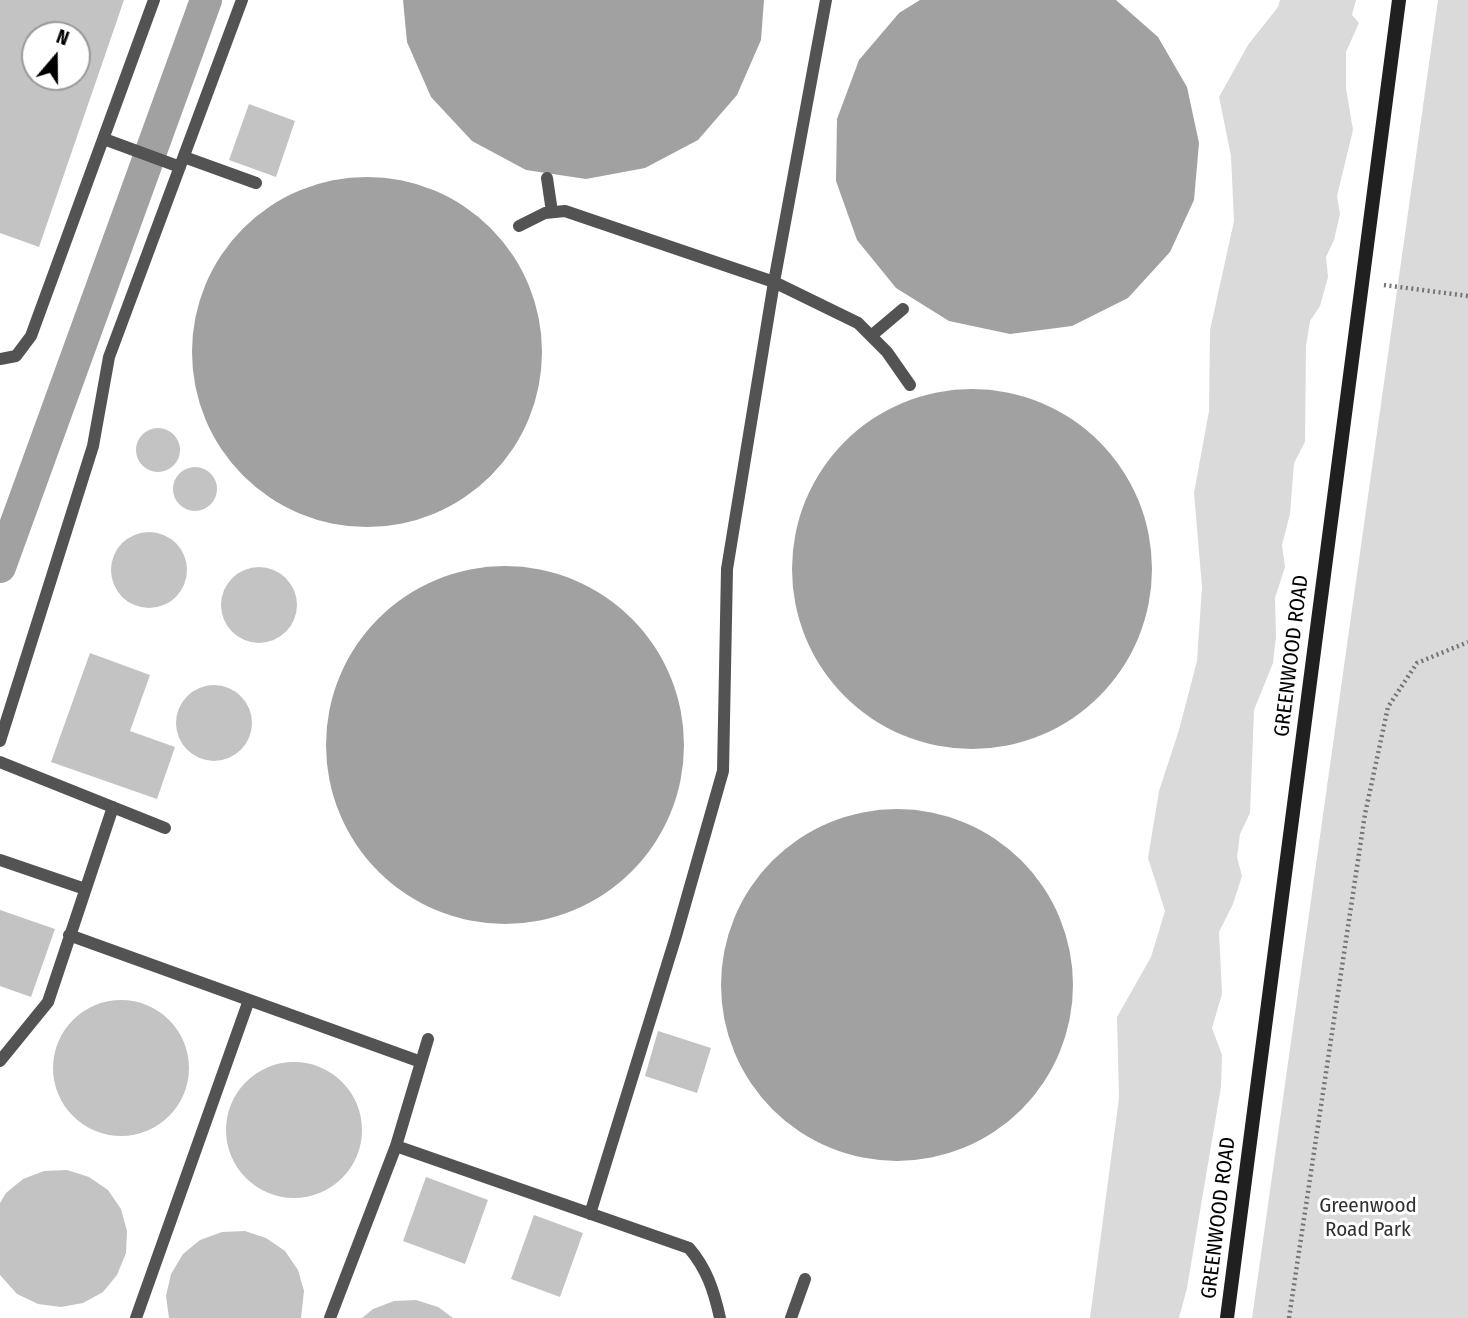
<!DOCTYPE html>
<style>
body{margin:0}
#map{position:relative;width:1468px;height:1318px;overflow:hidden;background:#fff;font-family:"Fira Sans Condensed",sans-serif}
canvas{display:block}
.north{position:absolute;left:21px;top:21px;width:70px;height:70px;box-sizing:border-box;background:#fff;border:2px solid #999;border-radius:50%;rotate:20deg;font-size:19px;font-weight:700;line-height:28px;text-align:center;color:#000}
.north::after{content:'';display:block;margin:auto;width:24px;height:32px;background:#000;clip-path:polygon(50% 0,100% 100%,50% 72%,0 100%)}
</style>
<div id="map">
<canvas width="1468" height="1318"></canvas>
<div class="north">N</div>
</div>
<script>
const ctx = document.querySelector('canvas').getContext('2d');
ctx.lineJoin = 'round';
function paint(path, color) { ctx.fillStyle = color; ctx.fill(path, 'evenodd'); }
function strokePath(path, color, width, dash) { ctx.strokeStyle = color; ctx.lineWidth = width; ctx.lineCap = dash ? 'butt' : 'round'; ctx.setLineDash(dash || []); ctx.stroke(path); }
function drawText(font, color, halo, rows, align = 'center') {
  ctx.font = font + ' "Fira Sans Condensed",sans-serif'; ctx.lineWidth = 6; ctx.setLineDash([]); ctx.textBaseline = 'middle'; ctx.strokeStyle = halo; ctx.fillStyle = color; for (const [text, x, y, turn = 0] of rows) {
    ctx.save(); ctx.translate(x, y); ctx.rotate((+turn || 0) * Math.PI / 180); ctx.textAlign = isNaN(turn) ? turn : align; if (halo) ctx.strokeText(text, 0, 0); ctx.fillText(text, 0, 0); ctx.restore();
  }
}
paint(new Path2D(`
 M1280,0H1356L1352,15L1359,23L1346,52V88L1353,130L1337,196L1340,214L1334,240L1326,257L1328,277L1320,306L1310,321L1306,346L1305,442L1294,463L1290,514L1282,545L1285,567L1275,598L1276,637L1273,663L1254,710L1250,813L1240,834L1237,857L1242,876L1233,904L1219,932L1222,994L1212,1028L1222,1055L1221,1087L1187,1288L1179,1318H1090L1119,1098L1117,1017L1151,957L1165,911L1148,858L1159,791L1179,730L1197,661L1202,587L1194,493L1209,411L1210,330L1234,221L1231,156L1219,97L1248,45L1278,7Z
 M1438,0H1468V1318H1252Z`), '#dadada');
paint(new Path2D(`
 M403,0H764L761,40L737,95L698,140L645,168L586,179L526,170L472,141L431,97L407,42Z
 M920,0H1116L1158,37L1187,87L1199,143L1194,200L1170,252L1128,298L1072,326L1010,334L949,321L896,288L857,240L836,181L837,119L859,60L899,13Z
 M192 352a175 175 0 1 1 350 0a175 175 0 1 1-350 0Z
 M792 569a180 180 0 1 1 360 0a180 180 0 1 1-360 0Z
 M326 745a179 179 0 1 1 358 0a179 179 0 1 1-358 0Z
 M721 985a176 176 0 1 1 352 0a176 176 0 1 1-352 0Z`), '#a1a1a1');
strokePath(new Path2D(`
 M0,567L206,0`), '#a1a1a1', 32);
paint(new Path2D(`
 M0,0H124L39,247L0,233ZM35,35H77V77H35Z
 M249,104L295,121L276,177L229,160Z
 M136 450a22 22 0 1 1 44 0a22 22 0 1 1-44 0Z
 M173 489a22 22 0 1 1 44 0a22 22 0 1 1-44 0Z
 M111 570a38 38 0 1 1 76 0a38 38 0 1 1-76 0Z
 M221 605a38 38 0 1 1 76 0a38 38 0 1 1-76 0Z
 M90,653L150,675L130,731L175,747L157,799L51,762Z
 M176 723a38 38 0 1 1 76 0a38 38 0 1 1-76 0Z
 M0,910L55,929L31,997L0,986Z
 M53 1068a68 68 0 1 1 136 0a68 68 0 1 1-136 0Z
 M658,1031L711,1048L697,1093L645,1076Z
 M226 1130a68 68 0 1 1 136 0a68 68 0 1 1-136 0Z
 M67,1170L89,1177L108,1190L121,1209L127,1231L126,1253L117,1275L103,1292L83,1303L61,1307L38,1304L17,1294L0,1275V1203L6,1193L23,1179L44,1171Z
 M426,1177L488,1200L465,1264L403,1241Z
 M534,1215L583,1233L560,1297L511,1279Z
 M245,1231L266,1238L285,1251L298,1270L304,1291L301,1318H169L166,1296L171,1274L183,1254L200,1240L222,1232Z
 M416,1300L438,1307L453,1318H362L373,1309L394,1301Z`), '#c3c3c3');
strokePath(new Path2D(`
 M1384,285L1468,296
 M1289,1318L1365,814L1388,707L1417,663L1468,642`), '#757575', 4.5, [2, 3.5]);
strokePath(new Path2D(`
 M104,139L180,167
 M184,157L256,183
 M547,178L552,212
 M519,226L545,213L565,211L774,282L858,323L887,352L910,385
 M871,336L903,309
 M0,359L16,356L31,336L154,0
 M0,741L93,446L109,357L242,0
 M0,762L165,828
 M0,860L85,889
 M69,935L421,1062
 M0,1061L48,1002L113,807
 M396,1146L689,1248C707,1269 714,1291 720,1318
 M590,1214L676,936L723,771L727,569L774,282L826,0
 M136,1318L249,1000
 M330,1318L396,1146L428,1039
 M791,1318L805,1279`), '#535353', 12);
strokePath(new Path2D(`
 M1227,1318L1399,0`), '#202020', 14);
drawText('21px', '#000', '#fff', [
 ["GREENWOOD ROAD",1292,656,-83],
 ["GREENWOOD ROAD",1219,1218,-83]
]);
drawText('21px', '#313131', '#fff', [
 ["Greenwood",1368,1206],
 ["Road Park",1368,1230]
]);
</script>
